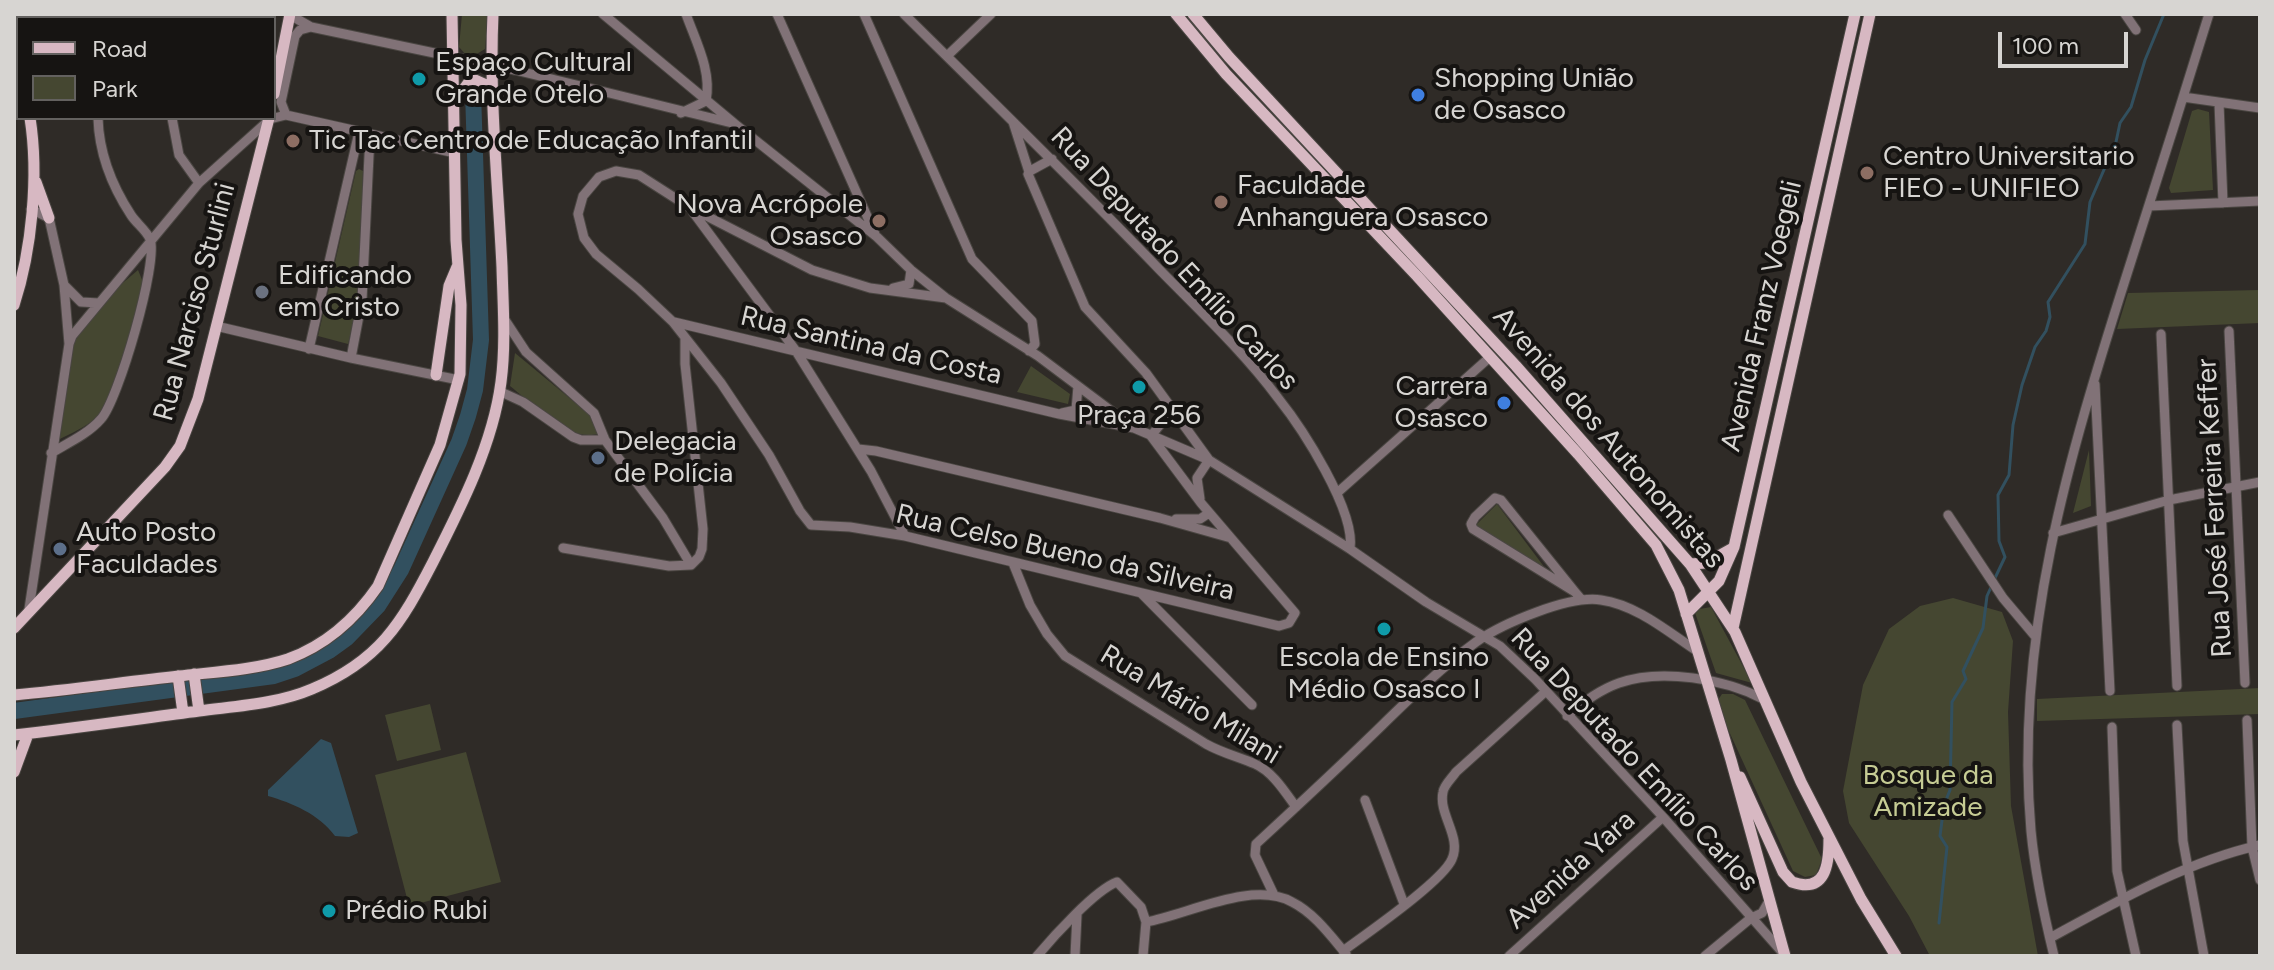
<!DOCTYPE html>
<meta charset="utf-8">
<style>
body{margin:0}
#map{position:relative;width:2274px;height:970px;overflow:hidden;background:#2f2b27;font-family:Figtree,sans-serif}
canvas{display:block}
.frame{position:absolute;inset:0;border:16px solid #d7d5d2;pointer-events:none}
.legend{position:absolute;left:16px;top:16px;width:260px;height:104px;box-sizing:border-box;background:#161412;border:2px solid #63615f;margin:0;padding:10px 14px;list-style:none;font-size:24px;color:#d7d5d2}
.legend li{display:flex;align-items:center;gap:16px;height:40px}
.legend b{width:40px;border:2px solid #63615f}
.scale{position:absolute;left:1998px;top:32px;width:130px;height:36px;box-sizing:border-box;border:4px solid #d7d5d2;border-top:0;padding-left:10px;font-size:24px;line-height:28px;white-space:nowrap;color:#d7d5d2;-webkit-text-stroke:6px #161412;paint-order:stroke}
</style>
<div id="map">
<canvas width="2274" height="970"></canvas>
<div class="frame"></div>
<ul class="legend">
<li><b style="height:10px;background:#d7b8c2"></b>Road</li>
<li><b style="height:22px;background:#454731"></b>Park</li>
</ul>
<div class="scale">100 m</div>
</div>
<script>
const ctx = document.querySelector('canvas').getContext('2d');
ctx.lineJoin = 'round';
function paint(path, color) { ctx.fillStyle = color; ctx.fill(path, 'evenodd'); }
function strokePath(path, color, width, dash) { ctx.strokeStyle = color; ctx.lineWidth = width; ctx.lineCap = dash ? 'butt' : 'round'; ctx.setLineDash(dash || []); ctx.stroke(path); }
function drawText(font, color, halo, rows, align = 'center') {
  ctx.font = font + ' Figtree,sans-serif'; ctx.lineWidth = 8; ctx.setLineDash([]); ctx.textBaseline = 'middle'; ctx.strokeStyle = halo; ctx.fillStyle = color; for (const [text, x, y, turn = 0] of rows) {
    ctx.save(); ctx.translate(x, y); ctx.rotate((+turn || 0) * Math.PI / 180); ctx.textAlign = isNaN(turn) ? turn : align; if (halo) ctx.strokeText(text, 0, 0); ctx.fillText(text, 0, 0); ctx.restore();
  }
}
paint(new Path2D(`
 M462,14H488L485,49L475,55H466L459,47Z
 M2198,109L2209,112L2213,190L2171,193L2169,188L2192,111Z
 M359,169L363,171L359,300L348,344L318,336L356,171Z
 M138,270L143,282C134,317 124,374 107,404C97,423 74,432 56,441L71,344L105,298Z
 M2260,290V323L2117,329L2128,293Z
 M515,353L590,415L600,433C571,445 532,403 510,386Z
 M1031,366L1070,394L1068,404L1017,392Z
 M2089,450L2091,506L2073,513Z
 M1497,504L1548,572L1475,526Z
 M1953,598L2002,612L2013,641L2008,712L2011,806L2038,956H1930L1909,916L1849,823L1843,791L1863,685L1889,629L1920,606Z
 M1711,607L1752,683L1716,673L1694,610Z
 M2260,688V714L2037,721V699Z
 M1722,694H1733L1745,700L1822,859L1816,875L1805,877L1793,871L1716,703Z
 M430,704L441,750L397,761L385,715Z
 M466,752L501,882L409,906L375,775Z`), '#454731');
paint(new Path2D(`
 M321,739L331,743L358,833L349,837L335,836C319,814 292,803 268,796V790Z`), '#32505f');
strokePath(new Path2D(`
 M1995,578L2005,557L1999,541L1998,495L2009,475L2013,425L2022,385L2035,347L2046,331L2050,317L2048,302L2085,244L2090,202L2116,142L2120,123L2131,107L2145,60L2164,14
 M1939,923L1947,847L1940,836L1944,805L1950,790L1952,702L1966,679L1963,671L1983,628L1987,596L1992,585`), '#32505f', 3);
strokePath(new Path2D(`
 M14,711L274,676L295,669L329,651L347,638L378,606L401,570L459,442L468,416L475,390L481,340L473,92`), '#32505f', 16);
const minor = new Path2D(`
 M151,14L152,18
 M603,14L735,124L877,237L911,270L946,298L1038,356L1134,428L1209,460L1350,549L1426,602L1500,646L1535,679L1663,817L1783,953
 M686,14C696,42 712,71 706,101
 M777,14L875,234
 M864,14L972,259L1032,321L1035,344L1029,351
 M904,14C989,98 1075,182 1158,268C1199,310 1243,351 1278,398C1302,428 1356,511 1350,549
 M2125,14L2136,30
 M290,15L311,27L515,70L732,123
 M947,56L991,14
 M2183,97L2260,108
 M2219,103L2223,203
 M681,113L706,101
 M286,115L281,102L295,36L300,30L311,27
 M172,118L179,155L199,183
 M274,118L286,115L455,153
 M1013,122L1029,172
 M1052,159L1030,171L1028,174L1085,307L1146,373L1209,460L1197,478L1200,499
 M2149,206L2260,201
 M31,209L49,218L64,285L69,344
 M693,212L796,351L871,471L905,536
 M64,285L81,302L99,303
 M893,288L909,284L911,270
 M946,298L870,288L812,270L689,207L639,175L616,171L599,177L583,196L578,214L584,238L596,254L638,289L673,322L721,383L769,455L800,511L811,525L850,527L905,536L1279,626L1289,623L1295,613L1201,503L1151,436
 M505,320L526,352L594,413L605,440L663,518L691,565
 M674,322L1059,414L1134,428
 M216,326L351,358L459,380
 M2229,331L2245,683
 M2161,334L2177,686
 M309,349L359,132
 M351,358L362,300L370,135
 M2095,384L2110,691
 M499,391L523,402L573,437L581,440H605
 M1076,410L1078,386
 M1062,413L1094,406L1106,409
 M1151,436L1166,417L1174,413
 M858,449L876,451L1160,518L1231,538
 M51,453C68,443 88,434 101,419C118,401 159,261 150,239C146,230 136,223 131,215C112,186 99,152 98,118
 M1337,493L1490,357
 M1948,515L2003,598L2035,636
 M1176,519H1200L1209,513
 M2053,533L2169,500L2260,482
 M563,548L669,566L691,565L699,557L702,549L703,529L685,364V339
 M1013,563L1030,605L1047,634L1065,656L1206,744C1222,753 1239,757 1255,764C1273,772 1285,792 1296,807
 M1575,592L1473,529L1471,524L1475,517L1495,498L1501,500L1575,592L1580,598
 M1142,594L1252,705
 M29,609L69,344L72,336L199,183L268,121
 M1567,716C1583,702 1599,690 1619,683C1661,668 1725,679 1763,699
 M2247,720L2252,847L2260,880
 M2177,725L2183,841L2204,956
 M2112,727L2117,871L2136,956
 M1365,800L1404,904
 M1274,895L1255,855L1256,844C1295,808 1334,772 1372,735C1405,703 1439,669 1476,642C1503,623 1570,595 1601,600C1637,605 1668,632 1697,651
 M2050,938C2116,902 2185,862 2260,845
 M1343,951C1366,934 1443,881 1452,859C1462,837 1438,814 1443,792C1444,785 1452,778 1456,772L1545,692
 M1037,956C1053,937 1095,890 1117,882L1141,907L1146,922
 M1075,956L1077,915
 M1143,956L1146,922C1187,915 1252,880 1292,902C1314,913 1330,935 1346,954
 M1509,956L1663,817
 M1705,956L1751,918L1762,913L1769,901
 M2054,956C2044,915 2035,873 2031,831C2014,637 2069,456 2127,274C2155,187 2182,101 2209,14`);
const major = new Path2D(`
 M1176,14L1226,74L1417,276L1578,454L1656,545L1679,590L1731,760L1785,956
 M1193,14L1229,57L1516,366L1690,564L1735,632L1801,782L1861,899L1896,956
 M14,58L18,68
 M274,94L290,14
 M456,100L469,82L475,80L484,84L489,94
 M36,182L49,218
 M14,305C32,250 39,175 30,118
 M436,375L449,286L457,267
 M1690,564L1706,563L1733,548
 M1686,614L1719,581L1734,547L1855,14
 M14,628L165,467L180,446L198,399L269,118
 M1733,628L1870,14
 M194,674L199,711
 M178,676L183,713
 M14,695C69,690 124,682 179,676C214,672 255,670 288,659C326,645 356,618 378,586L440,445L460,374L461,305L456,240L452,14
 M14,735C76,728 138,719 199,711C236,706 277,704 312,689C379,661 401,624 433,562C461,507 493,444 501,382C506,344 503,305 502,267C498,183 489,98 493,14
 M14,772L28,734
 M1740,777L1783,872L1792,882C1826,894 1829,864 1829,839`);
strokePath(minor, '#4a4642', 11);
strokePath(major, '#4a4642', 13);
strokePath(minor, '#817277', 9);
strokePath(major, '#d7b8c2', 11);
for (const [x, y, r, color] of [
 [419,79,8,"#0f9aa8"],
 [1418,95,8,"#3f7fe0"],
 [293,141,8,"#8d6e63"],
 [1867,173,8,"#8d6e63"],
 [1221,202,8,"#8d6e63"],
 [879,221,8,"#8d6e63"],
 [262,292,8,"#6b7280"],
 [1139,387,8,"#0f9aa8"],
 [1504,403,8,"#3f7fe0"],
 [598,458,8,"#5c6f8a"],
 [60,549,8,"#5c6f8a"],
 [1384,629,8,"#0f9aa8"],
 [329,911,8,"#0f9aa8"]
]) { const dot = new Path2D(); dot.arc(x, y, r, 0, 2 * Math.PI); ctx.fillStyle = color; ctx.fill(dot); strokePath(dot, '#161412', 3); }
drawText('28px', '#d7d5d2', '#161412', [
 ["Espaço Cultural",435,63],
 ["Grande Otelo",435,95],
 ["Shopping União",1434,79],
 ["de Osasco",1434,111],
 ["Tic Tac Centro de Educação Infantil",309,141],
 ["Centro Universitario",1883,157],
 ["FIEO - UNIFIEO",1883,189],
 ["Faculdade",1237,186],
 ["Anhanguera Osasco",1237,218],
 ["Nova Acrópole",863,205,"right"],
 ["Osasco",863,237,"right"],
 ["Edificando",278,276],
 ["em Cristo",278,308],
 ["Carrera",1488,387,"right"],
 ["Osasco",1488,419,"right"],
 ["Praça 256",1139,416,"center"],
 ["Delegacia",614,442],
 ["de Polícia",614,474],
 ["Auto Posto",76,533],
 ["Faculdades",76,565],
 ["Escola de Ensino",1384,658,"center"],
 ["Médio Osasco I",1384,690,"center"],
 ["Prédio Rubi",345,911]
], 'left');
drawText('28px', '#d7d5d2', '#161412', [
 ["Rua Deputado Emílio Carlos",1174,259,47],
 ["Rua Narciso Sturlini",195,302,-75],
 ["Avenida Franz Voegeli",1762,316,-77],
 ["Rua Santina da Costa",871,346,13],
 ["Avenida dos Autonomistas",1608,438,49],
 ["Rua José Ferreira Keffer",2215,508,-93],
 ["Rua Celso Bueno da Silveira",1065,553,13],
 ["Rua Mário Milani",1190,705,31],
 ["Rua Deputado Emílio Carlos",1634,760,47],
 ["Avenida Yara",1571,870,-42]
]);
drawText('28px', '#c6cc94', '#161412', [
 ["Bosque da",1928,776],
 ["Amizade",1928,808]
]);
</script>
